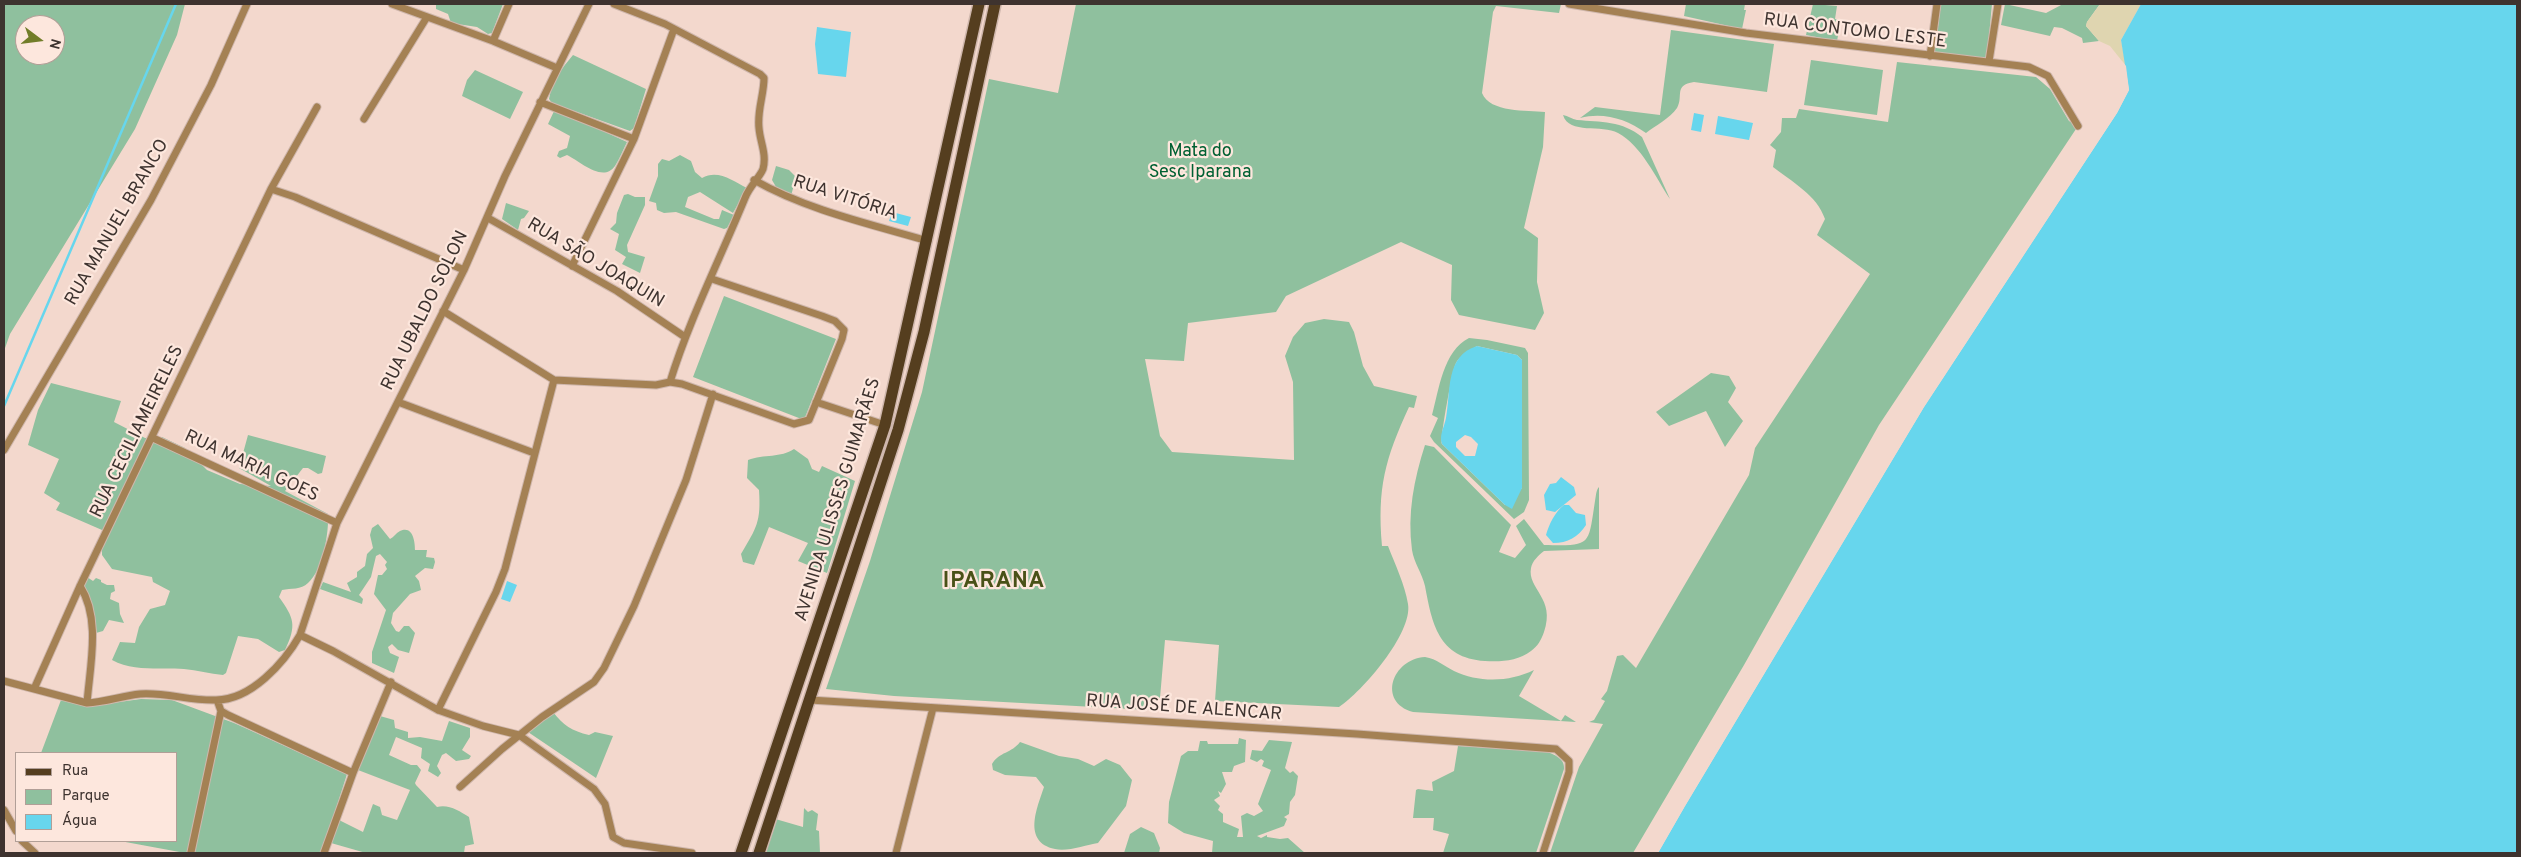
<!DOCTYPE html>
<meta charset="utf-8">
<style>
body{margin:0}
#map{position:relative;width:2521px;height:857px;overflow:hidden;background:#f3d8cd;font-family:Overpass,sans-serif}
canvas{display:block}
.frame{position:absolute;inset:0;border:5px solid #3e332f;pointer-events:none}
.legend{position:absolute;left:15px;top:752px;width:162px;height:90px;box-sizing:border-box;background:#fde7dd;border:1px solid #b19f97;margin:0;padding:6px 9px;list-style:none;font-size:15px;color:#3e332f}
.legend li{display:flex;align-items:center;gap:10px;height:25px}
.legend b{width:25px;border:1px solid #b19f97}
.north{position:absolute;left:15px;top:15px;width:50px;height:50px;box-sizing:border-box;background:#fde7dd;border:1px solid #b19f97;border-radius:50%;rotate:105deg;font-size:14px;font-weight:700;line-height:20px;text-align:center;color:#3e332f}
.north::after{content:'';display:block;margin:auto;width:18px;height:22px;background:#727d29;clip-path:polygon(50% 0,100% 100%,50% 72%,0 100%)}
</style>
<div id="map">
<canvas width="2521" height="857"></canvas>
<div class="frame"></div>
<ul class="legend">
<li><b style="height:6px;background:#553e1f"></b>Rua</li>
<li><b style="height:14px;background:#8fc09e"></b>Parque</li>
<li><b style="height:14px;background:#67d6ed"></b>Água</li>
</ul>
<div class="north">N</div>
</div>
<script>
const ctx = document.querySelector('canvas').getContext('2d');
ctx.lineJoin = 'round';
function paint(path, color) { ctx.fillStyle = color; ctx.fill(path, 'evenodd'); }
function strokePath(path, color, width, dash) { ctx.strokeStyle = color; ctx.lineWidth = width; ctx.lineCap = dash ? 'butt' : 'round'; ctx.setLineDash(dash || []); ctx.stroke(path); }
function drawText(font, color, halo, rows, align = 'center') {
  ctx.font = font + ' Overpass,sans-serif'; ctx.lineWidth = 4.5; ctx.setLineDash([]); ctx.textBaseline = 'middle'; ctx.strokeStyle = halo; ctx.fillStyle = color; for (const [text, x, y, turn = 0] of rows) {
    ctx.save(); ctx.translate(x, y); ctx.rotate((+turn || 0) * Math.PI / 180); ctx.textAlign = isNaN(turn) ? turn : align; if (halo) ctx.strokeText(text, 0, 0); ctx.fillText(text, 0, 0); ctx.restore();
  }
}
paint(new Path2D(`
 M4,4H185L177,35L135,129L10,334L4,351ZM25,25H55V55H25Z
 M436,4H503L492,33L488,34L477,27L451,23L448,14L436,9Z
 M1076,4H1561L1559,13L1496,6L1493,12L1482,93C1490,113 1527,110 1545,112L1543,147L1524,228L1538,238L1537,282L1544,313L1535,330L1459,315L1451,300L1452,265L1401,242L1286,296L1276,312L1188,323L1184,361L1145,359L1160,436L1172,452L1294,460L1293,382L1285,356L1293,337L1305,323L1324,319L1349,322L1354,332L1363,366L1374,386L1417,396L1414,408L1409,407C1385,459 1377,488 1382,546H1388C1395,564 1405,585 1408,604C1413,633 1362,692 1339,707L1215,701L1219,645L1165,640L1160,698L1149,710L894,696L826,689L870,561L922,392L989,79L1058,93Z
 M1686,4H1745L1744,10H1746L1742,29L1684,16Z
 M1813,4L1837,6L1835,19L1841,20L1837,41L1806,35Z
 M1941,4H1992L1987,58L1968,61L1934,56Z
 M2005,4L2046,13L2063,4H2100L2087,22L2086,26L2099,41L2083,43L2082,38L2062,28L2054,27L2050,36L2001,25Z
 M1671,30L1774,44L1767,92L1694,82C1673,85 1684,96 1677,108C1670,118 1655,126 1646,133C1626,119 1604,112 1580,118L1595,107L1660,115Z
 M573,55L646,89L634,128L630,131L552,103L549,99C552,81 562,68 573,55Z
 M1811,60L1883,70L1877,115L1804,105Z
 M1897,62L2036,77L2050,89L2069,121L2078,126L1879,425L1744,665L1633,853H1550L1579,767L1603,724L1589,722L1594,720L1605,701L1601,699L1607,691L1617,656L1623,655L1636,668L1749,475L1755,448L1870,274L1817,235L1825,219C1817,195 1792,182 1773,167L1776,150L1770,145L1781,132L1782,118H1796L1799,109L1888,122Z
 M475,70L523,92L510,119L462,96L467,80Z
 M555,109L627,142C623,150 620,158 615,166C603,183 581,162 567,155L560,158L557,156L559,151L567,148L570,136L548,124Z
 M1563,115C1568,116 1572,119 1577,120C1600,122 1623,121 1642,137L1670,199C1656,178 1641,145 1618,133C1602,124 1569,135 1563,115Z
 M680,155L691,161L695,172L702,178C718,169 733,181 747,188L733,213L700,192L688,197L685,207L714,219H719L722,210L734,215L727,228L724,229L676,212L664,213L657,210L656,203L649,201L658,176V164L662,159L669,161Z
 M776,166L789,170L796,177L791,196L779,192L772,180Z
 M628,194L635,197H645V205L627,245L628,252L645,257L640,273L622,264L626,257L615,250L619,234L610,229L616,223L617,213L624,195Z
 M506,203L529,211L524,218L521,219L518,230L502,219Z
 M724,296L836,339L804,420L693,377Z
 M1469,338L1487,340L1525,348L1528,353L1529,500L1524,512L1514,519L1434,442L1430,436L1438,418L1432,415C1439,390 1443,351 1469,338ZM1477,346L1517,355L1522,360V488L1505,505L1442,444C1440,438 1452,372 1456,363C1459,356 1471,350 1477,346Z
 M1711,373L1729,376L1736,388L1728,402L1743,421L1725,447L1706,411L1669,426L1656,412Z
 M51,383L121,401L114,422L145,438L162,437L185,448L207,470L240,484L271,486L239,468L248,435L326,456L322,473L318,474L308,468H303L285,491L328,514C329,533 323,570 308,583C301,590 291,588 282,590L279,597C294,618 297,625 285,650L279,652L258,639L238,636L226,673L223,675C210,674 197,670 184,669C160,667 134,672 112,660L120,642L135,643L139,627L150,609L165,605L170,591L153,582L152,577L112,569L102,555V530L56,510L60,503L44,493L59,459L28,445L38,410Z
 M1425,445L1434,447L1511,525L1499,552L1515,558L1526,545L1516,526L1524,519L1544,545C1592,546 1588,546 1595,501C1596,496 1596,490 1599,487V549L1544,551C1539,555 1532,561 1531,568C1527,589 1556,598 1544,632C1541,640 1538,646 1531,651C1518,661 1501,662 1485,661C1438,658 1432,623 1425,586C1422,573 1414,563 1412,550C1407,514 1414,479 1425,445Z
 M794,449L808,459L812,469L819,472L822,466L855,481L827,573L798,561L808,543L769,527L754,565L743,562L741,554C757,527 761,522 759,490L747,478L748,460C764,454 781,458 794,449Z
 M378,524L390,539C394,537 396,533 400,531C413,525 415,542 415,550H427L426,557L434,558L435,562L433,569L425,568L415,576L419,581L421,590L410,594L393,613L391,623L396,631L399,632L404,626H409L415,633L409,653L398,650L392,644L388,647L390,653L399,657L394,673L372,663V652L386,610L374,594L378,575H382L387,569L385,565L387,562L380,554L376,556L371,577L359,595L363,599L362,604L320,589L323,582L351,592L347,583L357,577V572L365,566L367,554L373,548L370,535L372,528Z
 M87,577L93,581L96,578L101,580V582L107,585H114L115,591L111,593L110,599L119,603L120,614L124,623L109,620L103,631L96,633L95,637L80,586Z
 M1425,657C1437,659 1444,666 1454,671C1479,683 1510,682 1534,670L1519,696L1561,721L1565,715L1576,722L1413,712C1377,702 1392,659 1425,657Z
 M141,699L172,700L234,723L347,774L322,853H185L120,841H176V753H41L61,700L90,706Z
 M553,712C563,725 572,731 589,735L595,732L613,736L596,778L528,732Z
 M380,716L394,720L395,728L408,732V738L420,737L442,741L449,721L470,728V737L462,750L471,756L469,759L456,761L446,753L442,755L437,766L441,773L438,777L428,771L430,764L421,758L422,748L396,737L389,755L411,765H417L421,770L415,783L416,785L437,807C449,804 459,811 469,817L474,844L465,846L464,853H366L331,843L339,820L363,832L373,804L380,807L382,815L397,820L410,790L358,770Z
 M1239,738L1246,740L1245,762L1234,766L1232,772H1222L1226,784L1221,793L1218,791L1220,796L1214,800L1220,806L1218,810L1223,814V822L1239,829L1237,837H1243L1241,816L1247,813L1254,816L1263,811L1258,804L1271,770L1262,766L1264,761L1261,759L1257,762L1250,759L1252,750L1262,751L1269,740L1292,742L1285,768L1290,773L1293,771L1298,776L1295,795L1290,802L1289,814L1284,817L1287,819L1284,826L1257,836L1261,838L1267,835V837L1280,839L1288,838L1305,853H1212L1213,841L1184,833L1168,823L1169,802L1181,756L1188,751H1198L1200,741H1207L1208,744H1238Z
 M1020,742L1059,756L1078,759L1094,766L1106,759L1120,765L1132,780L1126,806L1098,843C1086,845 1067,852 1055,849C1022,842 1037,808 1044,787L1036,777L1005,775L993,770L992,764C999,752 1012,753 1020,742Z
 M1458,746L1546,751C1554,755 1565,758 1564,769L1536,853H1443L1449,834L1433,830L1434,818H1413L1416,790L1418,789L1433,791L1432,782L1454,771Z
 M804,808L808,812L812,810L818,814L816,830L819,831L820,853H767L766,848L772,818L803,827Z
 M1141,827L1154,833L1160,848L1159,853H1124L1130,834Z`), '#8fc09e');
paint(new Path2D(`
 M2100,4H2141L2121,40L2126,66L2110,46L2099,41L2086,26L2087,22Z`), '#dfd5b0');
paint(new Path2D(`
 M2141,4H2517V853H1658L1685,806L1924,407L2117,113L2129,90L2121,40Z
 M817,27L851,32L846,77L818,74L815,44Z
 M1694,113L1704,115L1701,132L1691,130Z
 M1718,116L1753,123L1749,140L1715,134Z
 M892,212L911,217L908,226L889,221Z
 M1477,346L1517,355L1522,360V488L1512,509L1505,505L1442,444C1439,435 1444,428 1446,418C1451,391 1445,356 1477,346ZM1465,435L1471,437L1478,444L1475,456H1465L1456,447V442Z
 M1561,477L1574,487L1576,495L1555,512L1546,510L1544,495L1550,484L1556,483Z
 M1564,505H1569L1576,513L1585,515L1586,525C1578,537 1568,543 1553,543L1546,535C1549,524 1555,512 1564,505Z
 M507,581L517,585L510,602L501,599Z`), '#67d6ed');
paint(new Path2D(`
 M2122,61L2126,66L2129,90L2117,113L1924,407L1685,806L1658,853H1656L1682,804L1922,405L2115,112L2127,89Z`), '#f3d8cd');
strokePath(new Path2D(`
 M4,406L176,4`), '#67d6ed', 2.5);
const street = new Path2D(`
 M392,4L493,41L557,68
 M614,4L665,24L760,74L764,78C764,95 757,110 759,128C760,142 767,154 763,169C760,177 749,187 745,198C720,259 689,320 670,382
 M1569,4L1746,33L2029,67L2048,76L2078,126
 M493,41L509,4
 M1930,56L1937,4
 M1989,61L1998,4
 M540,102L634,139
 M364,119L427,17
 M754,180C807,210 870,224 928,241
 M271,189L317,107
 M488,218L617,291L685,337
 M572,266L634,139L674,29
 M443,311L554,380L656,385L670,382L682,384L794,424L809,420L842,339L844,330L835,321L822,316L712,279
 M398,402L534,453
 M816,402L885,425
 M153,438L337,523
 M4,450L151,200L211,85L247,4
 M80,586C101,619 90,665 87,703
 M300,635L333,651L438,710L483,726L519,735L594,789L605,804L613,837L624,843L692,853
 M4,681L87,703C105,702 122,696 140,694C165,692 190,701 216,700C251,700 284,663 300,635L337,523L464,270L505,176L589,4
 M34,689L80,586L271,189L295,197L464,270
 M217,700L221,711L228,715L353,773
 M810,700L1357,734L1556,749L1569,761V772L1543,853
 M438,710L496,592L505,569L554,380
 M460,787L502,749L542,717L594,682L604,668L634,606L686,480L713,394
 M4,810L16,831
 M22,841L35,853
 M191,852L221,711
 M324,853L353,773L391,682
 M896,853L933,708`);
const primary = new Path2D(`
 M741,853L885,425L979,4
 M759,853L898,430L924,332L995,4`);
strokePath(street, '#cfb7ad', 9);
strokePath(primary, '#cfb7ad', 14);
strokePath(street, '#a48154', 7);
strokePath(primary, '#553e1f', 11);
drawText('18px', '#3e332f', '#fde7dd', [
 ["RUA CONTOMO LESTE",1855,32,7],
 ["RUA VITÓRIA",845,199,18],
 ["RUA MANUEL BRANCO",118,223,-60],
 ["RUA SÃO JOAQUIN",595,264,31],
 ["RUA UBALDO SOLON",426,311,-64],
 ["RUA CECILIAMEIRELES",138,432,-64],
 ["RUA MARIA GOES",251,467,25],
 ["AVENIDA ULISSES GUIMARÃES",839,500,-73],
 ["RUA JOSÉ DE ALENCAR",1184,709,4]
]);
drawText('18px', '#006032', '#fde7dd', [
 ["Mata do",1200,152],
 ["Sesc Iparana",1200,173]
]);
ctx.letterSpacing = '1px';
drawText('bold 22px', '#495117', '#fde7dd', [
 ["IPARANA",994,583]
]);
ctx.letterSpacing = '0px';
</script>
